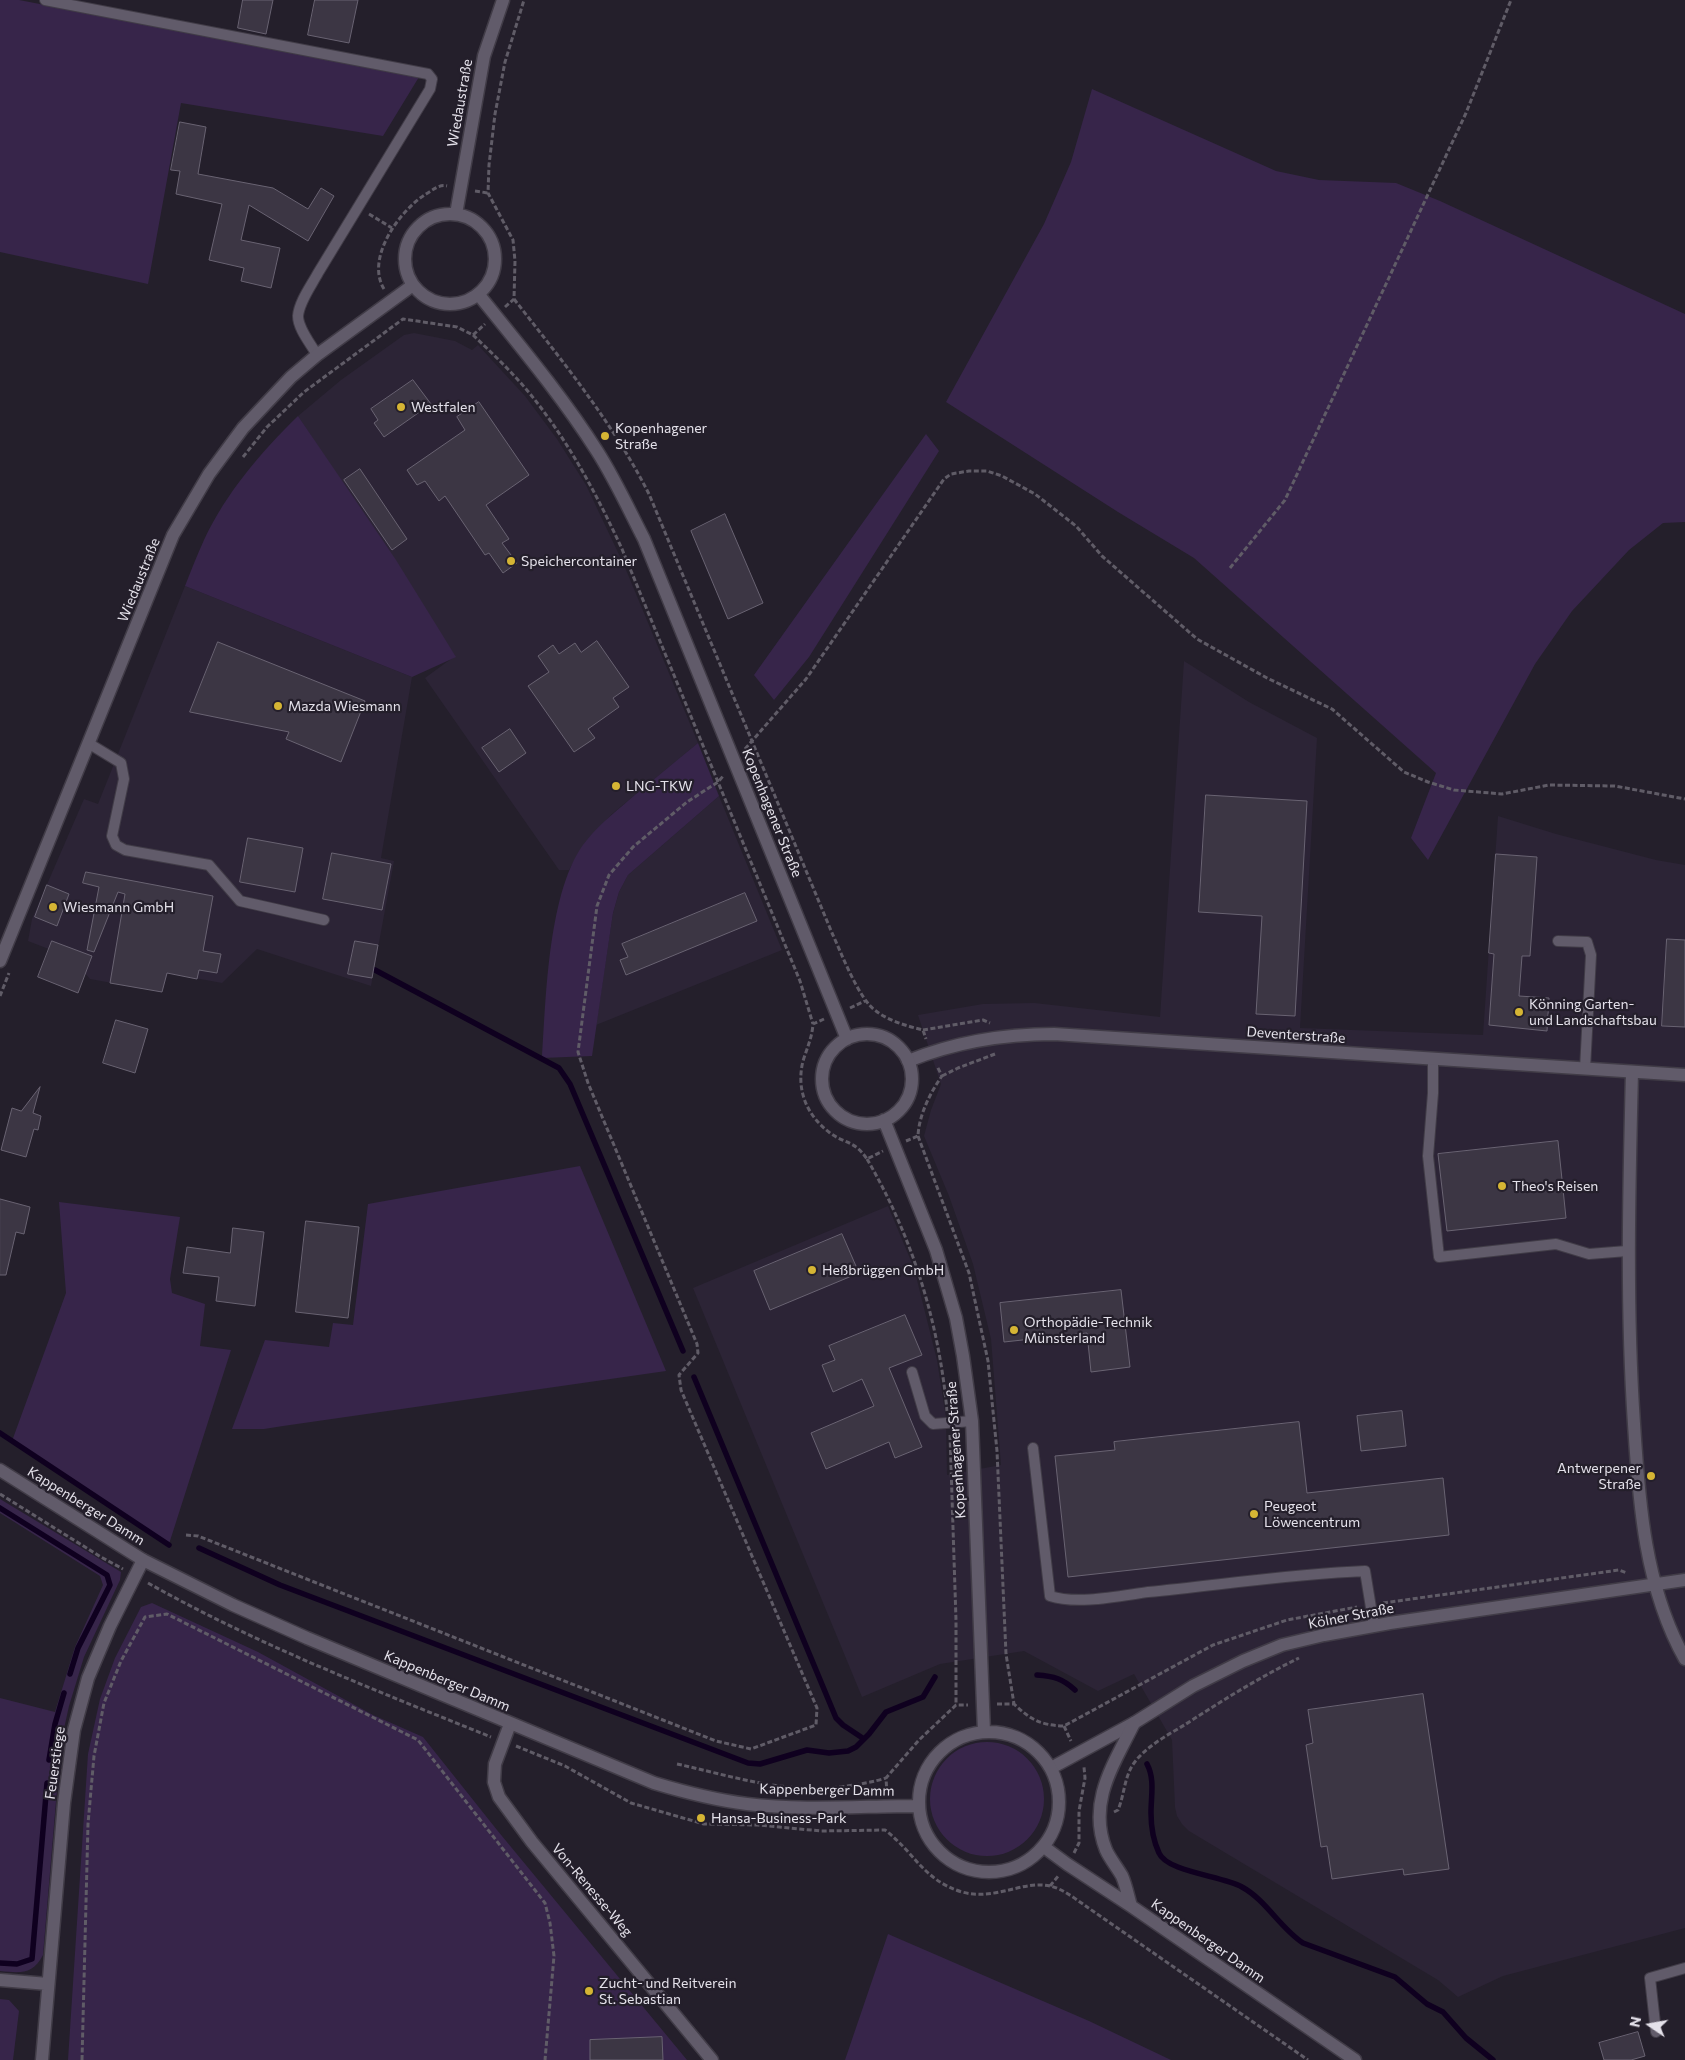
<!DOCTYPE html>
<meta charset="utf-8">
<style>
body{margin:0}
#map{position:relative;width:1685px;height:2060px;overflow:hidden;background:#241f2b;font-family:Commissioner,sans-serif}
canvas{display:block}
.north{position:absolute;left:1625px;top:2000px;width:50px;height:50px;-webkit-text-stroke:4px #241f2b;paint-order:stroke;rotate:282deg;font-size:14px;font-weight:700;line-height:20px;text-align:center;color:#e4e1ea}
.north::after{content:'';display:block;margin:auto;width:18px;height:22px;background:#e4e1ea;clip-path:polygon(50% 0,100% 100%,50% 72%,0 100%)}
</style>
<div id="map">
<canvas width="1685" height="2060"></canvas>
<div class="north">N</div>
</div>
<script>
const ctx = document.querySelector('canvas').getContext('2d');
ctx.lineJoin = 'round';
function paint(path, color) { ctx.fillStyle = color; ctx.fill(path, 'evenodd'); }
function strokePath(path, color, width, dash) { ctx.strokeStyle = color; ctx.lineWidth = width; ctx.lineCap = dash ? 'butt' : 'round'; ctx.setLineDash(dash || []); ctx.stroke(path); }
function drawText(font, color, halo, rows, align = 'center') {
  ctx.font = font + ' Commissioner,sans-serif'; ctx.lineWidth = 4.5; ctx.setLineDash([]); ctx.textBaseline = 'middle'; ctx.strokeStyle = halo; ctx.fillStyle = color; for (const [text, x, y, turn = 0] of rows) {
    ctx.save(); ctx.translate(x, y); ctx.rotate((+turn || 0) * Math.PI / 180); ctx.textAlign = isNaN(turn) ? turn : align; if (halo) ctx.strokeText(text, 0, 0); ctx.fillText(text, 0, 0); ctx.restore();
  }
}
paint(new Path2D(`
 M414,333L455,341L472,350L478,345L525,396L557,439L586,485L624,565L698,743L612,814L586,841L569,870H559L425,678L455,656L298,416L341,380L404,335Z
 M185,586L412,677L381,858L394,861L371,986L257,949L222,983L168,973L162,992L90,979L72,958L28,941L32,919L84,799L98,804Z
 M1184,661L1249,702L1317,738L1300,1028L1483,1035L1498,816L1556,834L1656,860L1685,865V1928L1503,1976L1458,1997L1438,1980L1189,1831L1182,1824L1177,1816L1175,1807L1172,1740L1134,1674L1098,1691L1024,1651L940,1664L862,1697L693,1288L888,1206L914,1268L937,1360L946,1418L947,1475L1001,1465L991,1339L973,1264L949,1196L924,1136L931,1110L941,1084L918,1015L983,1004L1034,1003L1160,1017Z
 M719,796L782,950L596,1025L613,913L619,892L628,875Z`), '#2c2436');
paint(new Path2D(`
 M0,0H19L419,77L383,136L181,103L148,284L0,252Z
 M1092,89L1276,171L1319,180L1396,183L1440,201L1685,314V522L1663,523L1629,550L1572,611L1535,664L1428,860L1411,838L1436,773L1194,558L1118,512L946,402L1044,224L1071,162Z
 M298,416L396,560L456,657L412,677L185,586C191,571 197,555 204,540C226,493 261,452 298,416Z
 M926,434L939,451L809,657L774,700L754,675Z
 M698,743L719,796L628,875L619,892L613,913L592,1056L542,1058C546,998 548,888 586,841C600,823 619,809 636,794C657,777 677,760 698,743Z
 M580,1166L666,1371L283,1426L264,1429H232L265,1340L329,1347L333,1323L353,1325L368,1204Z
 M59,1202L180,1217L170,1279L172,1293L205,1304L200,1346L231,1350L169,1544L12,1441L66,1293Z
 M0,1499L121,1572L120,1580L84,1657L69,1706L61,1742L43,1955C33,1975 20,1973 0,1971V1698L55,1712L75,1647L103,1585L100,1576L0,1513Z
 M152,1603L258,1652L373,1715L423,1737L497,1830L687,2060H68L88,1754L100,1699L115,1658L141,1607Z
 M930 1799a57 57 0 1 1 114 0a57 57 0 1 1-114 0Z
 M888,1934L1089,2021L1171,2060H845Z
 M0,1999L9,2000L19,2011L13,2060H0Z`), '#37254a');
strokePath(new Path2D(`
 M375,970L559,1068L570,1084L683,1351
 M694,1377L836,1718L843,1725L864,1739
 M0,1433L169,1545
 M0,1508L107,1575L110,1585L78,1648L70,1674
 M199,1548L280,1585L748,1763L760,1764L807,1750L829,1753L848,1751L856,1747L869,1734L886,1712L923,1697L935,1677
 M1037,1675C1054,1676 1063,1679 1075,1690
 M49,1760L55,1724L64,1693
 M1147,1764C1155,1779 1151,1796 1151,1813C1151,1827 1153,1840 1159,1853C1167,1872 1223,1876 1242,1887C1266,1900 1280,1928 1303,1943L1395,1977L1427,2004L1443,2012L1466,2038L1493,2060
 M0,1963L17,1964L32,1959L47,1783`), '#0f001f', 5.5);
const building = new Path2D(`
 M243,0H273L266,34L238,28Z
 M315,0H358L349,43L308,35Z
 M180,122L206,127L198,174L273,188L308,209L321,188L334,196L308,241L249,205L241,240L280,248L271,288L241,281L244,268L209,260L222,204L176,194L180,171L171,170Z
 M413,380L431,404L384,437L374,423L378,420L371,409Z
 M479,402L529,475L486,505L509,539L502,543L517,563L503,573L489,553L485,555L445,496L439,501L425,481L417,485L407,470L465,430L457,417Z
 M360,469L407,539L392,550L344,480Z
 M725,514L763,603L728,619L691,531Z
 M597,641L629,687L613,698L619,707L588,729L595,738L574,752L528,686L549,672L538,656L553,645L559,654L575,643L581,652Z
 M218,642L365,701L341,762L286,739L289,732L190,712Z
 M510,729L526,753L499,772L482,748Z
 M1206,795L1307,801L1295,1016L1256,1014L1262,916L1199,912Z
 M248,838L303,848L295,892L240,882Z
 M332,853L391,864L382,910L323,899Z
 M1496,854L1537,857L1530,956H1522L1519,996L1549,998L1547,1031L1489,1025L1494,954L1489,953Z
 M86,872L213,896L203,951L221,954L217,973L199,970L197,979L167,973L162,992L110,983L125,894L118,892L94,952L87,950L99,887L83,883Z
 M47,885L69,894L57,926L35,917Z
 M745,893L757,921L626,975L620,960L628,957L622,944Z
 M1667,939L1685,940V1027L1662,1026Z
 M52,941L92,956L78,993L38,977Z
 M355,941L378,945L372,978L348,974Z
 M116,1020L148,1029L135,1073L103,1063Z
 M40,1087L33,1113L41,1116L38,1130L34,1129L26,1157L1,1150L12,1108L21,1111Z
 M1558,1141L1566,1218L1447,1231L1438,1154Z
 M0,1199L30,1207L24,1234L16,1232L6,1275H0Z
 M306,1221L359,1227L348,1318L296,1312Z
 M233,1228L264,1232L255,1306L216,1301L219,1277L183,1273L187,1247L230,1253Z
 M842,1234L859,1273L770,1310L754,1271Z
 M1121,1290L1130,1367L1091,1372L1087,1333L1004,1342L1000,1303Z
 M905,1315L922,1355L889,1368L922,1447L895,1458L889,1442L826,1469L811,1433L874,1406L862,1379L833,1392L822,1365L835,1360L829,1346Z
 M1402,1411L1406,1446L1361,1451L1357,1416Z
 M1299,1422L1307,1493L1443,1478L1449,1535L1068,1577L1055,1456L1115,1450L1114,1442Z
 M1423,1694L1449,1869L1404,1875L1403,1869L1332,1879L1327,1846L1321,1847L1306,1745L1313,1743L1308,1710Z
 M1638,2032L1645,2056L1631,2060H1604L1599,2043Z
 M662,2037L663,2060H590V2040Z`);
paint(building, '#3c3644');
strokePath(building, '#696372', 1);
const lane = new Path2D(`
 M45,0L428,74L432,79L430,89L318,273C311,286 299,302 298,316C298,329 311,344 317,355
 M88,743L121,763L124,779L112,836L116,845L125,850L209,865L240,901L324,920
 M1558,941L1587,942L1591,955L1585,1069
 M1433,1059V1093L1428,1156L1439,1257L1556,1244L1589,1254L1627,1251
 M912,1372L925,1416L933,1424L972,1421
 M1033,1448L1050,1596C1077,1605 1119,1596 1148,1592C1220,1585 1292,1574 1365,1571L1374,1626
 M1656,2032L1650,1978L1685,1968`);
const street = new Path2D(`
 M908,1061C955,1042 1003,1034 1054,1034L1685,1075
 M1632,1072C1629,1190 1626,1306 1634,1424C1639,1504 1645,1588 1685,1659
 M510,1724L495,1764L494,1782L499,1797L532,1842L712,2060
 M1051,1768L1134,1723L1193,1686L1243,1661L1282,1645L1324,1635L1390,1623L1685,1580
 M0,1980L48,1984
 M42,2060L64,1803L74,1730L88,1678L110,1626L143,1560`);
const secondary = new Path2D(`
 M456,214L484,56L503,0
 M405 259a45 45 0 1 1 90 0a45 45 0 1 1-90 0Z
 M479,295C520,346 562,396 597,451C615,479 629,510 644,539L847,1039
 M0,961L173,535L209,474L243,428L291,377L317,355L413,285
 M822 1079a45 45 0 1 1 90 0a45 45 0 1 1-90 0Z
 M884,1120L936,1250L956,1318L963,1356L972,1421L984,1732
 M0,1470L143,1560L233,1605L307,1638L654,1783C684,1792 715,1800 747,1804C803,1811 862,1806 918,1806
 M919 1802a70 70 0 1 1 140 0a70 70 0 1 1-140 0Z
 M1044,1847L1067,1864L1131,1906L1355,2060
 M1131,1906C1128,1896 1126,1885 1122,1876C1117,1867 1110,1859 1106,1850C1087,1802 1114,1764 1134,1723`);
strokePath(lane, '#413c47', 12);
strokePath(street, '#413c47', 15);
strokePath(secondary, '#413c47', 15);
strokePath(new Path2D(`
 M475,191L488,193
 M369,214L392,228
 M384,289C365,258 400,210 426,194C433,190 439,184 447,186
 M514,299C563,362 613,423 649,494L832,933C841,952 859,1000 876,1011C889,1021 907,1026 923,1030L926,1039
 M505,307L514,299L515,261L513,240L488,193L489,165L495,114L505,62L524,0
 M473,335C493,354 514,374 531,395C569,442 597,495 622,549L800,981L813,1024
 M243,457L267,427L304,392L403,319L457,327L473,335L485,324
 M1230,568L1285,500L1466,113L1511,0
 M745,749L806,679L944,479L951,474L969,471H987L1002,476L1035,494L1076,526L1102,556L1197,639L1267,678L1332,709L1404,772L1428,782L1454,790L1502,794L1549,785L1615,786L1685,799
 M0,996L9,973
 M850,1008L865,1001
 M824,1019L813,1024C812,1038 807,1048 803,1061C796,1089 806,1115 830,1133C845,1144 854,1140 867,1159L883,1151
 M923,1030L983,1020L990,1023
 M942,1076L958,1068L995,1054
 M918,1136L969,1273L988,1361L997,1451L1006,1654L1014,1704
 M906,1141L918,1136C919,1115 930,1093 942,1076L937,1066
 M867,1159C912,1236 939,1322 947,1411
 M950,1435L956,1620V1705
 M0,1494L101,1557L123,1569
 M186,1535L198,1536L716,1741L751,1749L816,1725L817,1708L681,1390L679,1375L698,1353L697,1344L588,1083L578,1052L597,906L609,875L633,847L687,802L718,782L724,775
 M148,1583C258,1645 375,1690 491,1737
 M1383,1603L1619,1570L1627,1573
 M997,1704H1014C1031,1720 1040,1725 1064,1726L1213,1645L1287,1620L1357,1607
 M1064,1726L1071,1741
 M516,1746L565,1766L631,1803L704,1824L758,1825L821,1831L885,1830C915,1853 923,1880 962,1892C995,1901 1023,1880 1050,1886C1064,1889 1078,1901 1090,1909L1308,2060
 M677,1764C718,1773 760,1786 802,1788C826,1790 863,1785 886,1778
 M887,1794L886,1778L919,1740L956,1705H968
 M1114,1812L1118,1810C1124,1796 1124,1780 1132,1766C1144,1747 1168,1735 1186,1724C1223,1700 1260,1677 1299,1658
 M1074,1853L1079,1843V1811L1085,1778L1084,1767
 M1050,1886L1059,1875
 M82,2060L88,1824L94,1756L104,1703L121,1661L145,1617L167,1614L418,1740L545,1903L550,1923L554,1956L545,2060`), '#605c67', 3, [5, 2.5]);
strokePath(lane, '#615b6a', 10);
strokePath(street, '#615b6a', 12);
strokePath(secondary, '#615b6a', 12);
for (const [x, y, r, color] of [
 [401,407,5,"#d5b534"],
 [605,436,5,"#d5b534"],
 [511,561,5,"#d5b534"],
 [278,706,5,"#d5b534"],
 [616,786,5,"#d5b534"],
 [53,907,5,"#d5b534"],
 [1519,1012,5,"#d5b534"],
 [1502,1186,5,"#d5b534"],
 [812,1270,5,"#d5b534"],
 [1014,1330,5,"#d5b534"],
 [1651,1476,5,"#d5b534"],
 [1254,1514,5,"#d5b534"],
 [701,1818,5,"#d5b534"],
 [589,1991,5,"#d5b534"]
]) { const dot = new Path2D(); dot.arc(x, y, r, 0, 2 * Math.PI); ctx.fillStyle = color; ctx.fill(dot); strokePath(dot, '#241f2b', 2); }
drawText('14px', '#e4e1ea', '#241f2b', [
 ["Wiedaustraße",460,103,-80],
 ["Wiedaustraße",139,580,-68],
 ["Kopenhagener Straße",772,813,68],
 ["Deventerstraße",1296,1035,4],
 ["Kopenhagener Straße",956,1450,-94],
 ["Kappenberger Damm",86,1506,32],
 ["Kölner Straße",1351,1616,-11],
 ["Kappenberger Damm",447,1681,23],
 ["Feuerstiege",55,1763,-82],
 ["Kappenberger Damm",827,1790,1],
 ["Von-Renesse-Weg",592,1890,50],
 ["Kappenberger Damm",1208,1941,35]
]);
drawText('14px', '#e4e1ea', '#241f2b', [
 ["Westfalen",411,407],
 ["Kopenhagener",615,428],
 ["Straße",615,444],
 ["Speichercontainer",521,561],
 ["Mazda Wiesmann",288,706],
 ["LNG-TKW",626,786],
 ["Wiesmann GmbH",63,907],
 ["Könning Garten-",1529,1004],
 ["und Landschaftsbau",1529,1020],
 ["Theo's Reisen",1512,1186],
 ["Heßbrüggen GmbH",822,1270],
 ["Orthopädie-Technik",1024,1322],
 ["Münsterland",1024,1338],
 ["Antwerpener",1641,1468,"right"],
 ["Straße",1641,1484,"right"],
 ["Peugeot",1264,1506],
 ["Löwencentrum",1264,1522],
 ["Hansa-Business-Park",711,1818],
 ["Zucht- und Reitverein",599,1983],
 ["St. Sebastian",599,1999]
], 'left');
</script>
